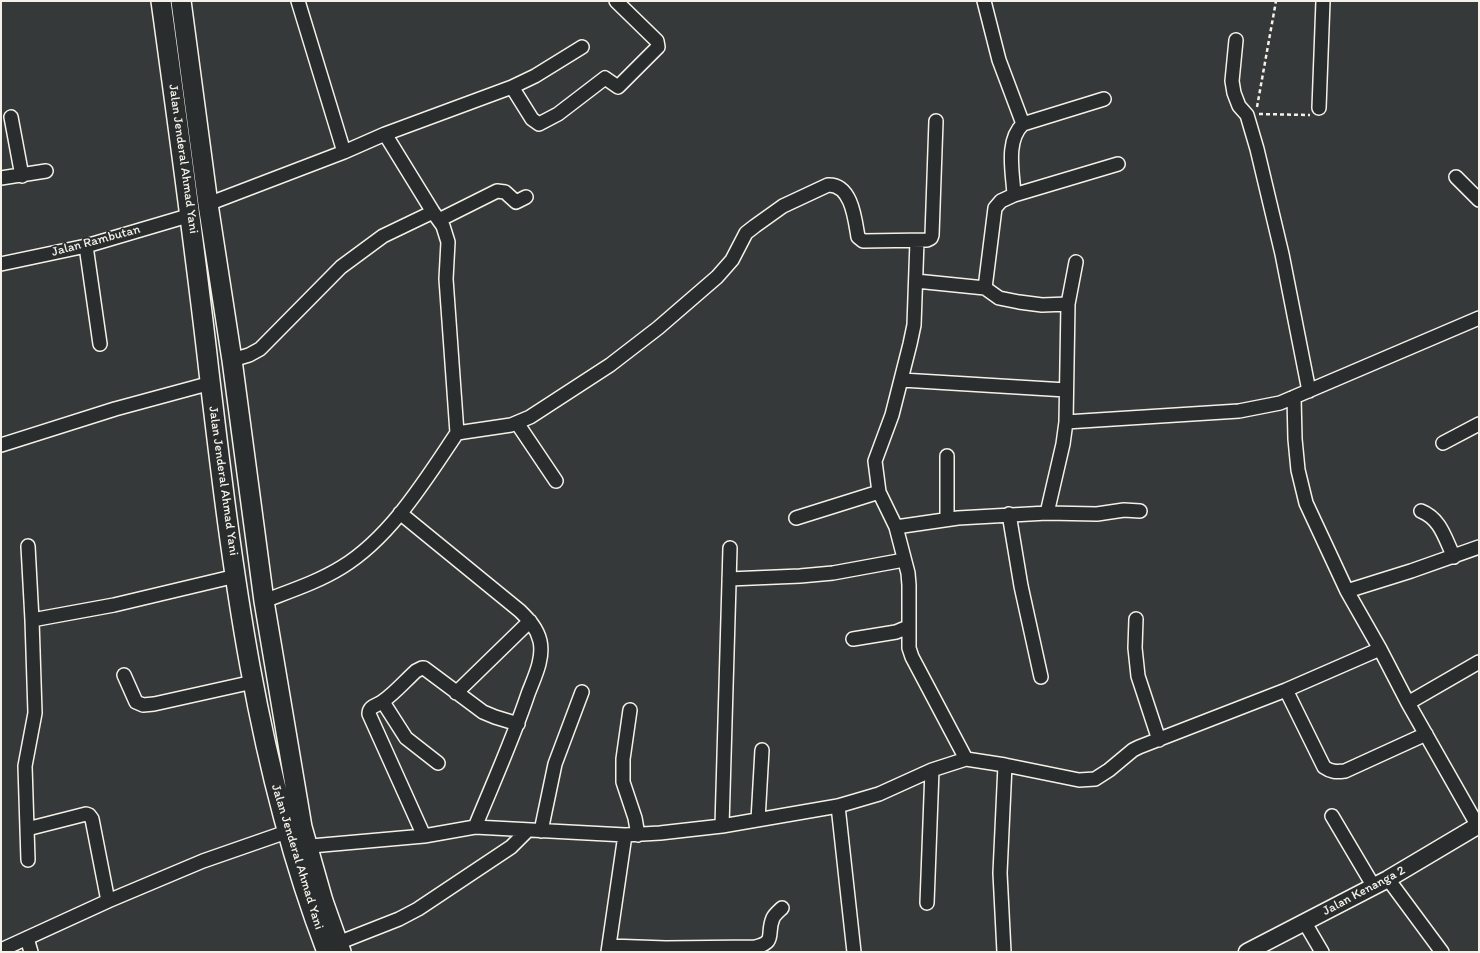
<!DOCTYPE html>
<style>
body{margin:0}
#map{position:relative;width:1480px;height:953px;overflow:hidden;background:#363939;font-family:Itim,sans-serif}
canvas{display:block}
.frame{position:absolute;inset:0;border:2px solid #f4f1e8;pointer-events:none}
</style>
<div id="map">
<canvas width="1480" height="953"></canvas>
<div class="frame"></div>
</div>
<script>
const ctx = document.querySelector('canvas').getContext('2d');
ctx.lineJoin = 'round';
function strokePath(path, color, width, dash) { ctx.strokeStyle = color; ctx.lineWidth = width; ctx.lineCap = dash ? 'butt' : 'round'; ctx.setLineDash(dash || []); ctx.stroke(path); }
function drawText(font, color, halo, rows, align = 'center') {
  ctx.font = font + ' Itim,sans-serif'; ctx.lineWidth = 3.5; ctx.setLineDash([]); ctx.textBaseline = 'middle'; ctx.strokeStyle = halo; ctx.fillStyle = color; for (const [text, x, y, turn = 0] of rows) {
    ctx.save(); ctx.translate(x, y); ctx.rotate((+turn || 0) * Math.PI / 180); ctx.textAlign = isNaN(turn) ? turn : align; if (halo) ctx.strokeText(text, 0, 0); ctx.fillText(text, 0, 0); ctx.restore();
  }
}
const minor = new Path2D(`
 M298,1L344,152
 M984,1L999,60L1023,124
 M1236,40L1232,81L1234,93L1239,106L1247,115L1257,149L1282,254L1309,391
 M512,87L535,76L582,47
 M1319,108L1323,1
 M11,117L22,176
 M385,134L433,212L443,226L448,242L446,279L457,433
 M1456,177L1479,200
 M1,178L46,171
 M1014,195C1013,173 1005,141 1023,124L1104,99
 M208,204L344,152L385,134L512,87L532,119L539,124L558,114L605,78L618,87L658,47L657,41L616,1
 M439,220L497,191L505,192L516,202L526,197
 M917,241L914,325L910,344L892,415L875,461L879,492L896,527L908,573L909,585V648L912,657L966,759
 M86,246L100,344
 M1,264L86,246L191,215
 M916,281L985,288L999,298L1019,302L1042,305L1068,304L1066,422L1063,444L1047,513
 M985,288L995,208L1001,201L1014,195L1118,164
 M1068,304L1076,262
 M232,360L249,355L260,349L341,267L383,236L433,212
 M902,380L1066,390
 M1294,397L1295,439L1298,470L1306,503L1347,591L1380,649L1408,703L1479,828
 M1066,422L1239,411L1280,403L1479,318
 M517,423L556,481
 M1443,443L1479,424
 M1,445L115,409L211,383
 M1421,511C1441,519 1445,539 1454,557
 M400,513L520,611C529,620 537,628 540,641C544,659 534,678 528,694C513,739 493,783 475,827
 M1009,514L1021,586L1041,677
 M796,518L879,492
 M947,519V456
 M896,527L958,518L1047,513L1097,514L1124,510L1140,511
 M729,579L800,576L833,573L904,560
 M1347,591L1411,571L1479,547
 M264,601C290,591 318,582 342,567C391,537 426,479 457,433L511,425L530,417L610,365L658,328L717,277L732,260L746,233L755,226L783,206L828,185C852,184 855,220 858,237L863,241L927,240L931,238L932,235L936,121
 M1136,619L1135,648L1138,676L1159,740
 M32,620L114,605L236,576
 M853,639L896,632L908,627
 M124,675L136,702L143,705L154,704L253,682
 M1286,690L1324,767C1331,772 1336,772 1345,771L1426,734
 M456,693L530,621
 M383,702L406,738L438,763
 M1408,703L1479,662
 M630,710L623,759V782L635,818L638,835
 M838,806L854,952
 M1332,816L1374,887
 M758,820L762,750
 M722,826L730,548
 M27,829L86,814L89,815L92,819L108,901
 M541,831L555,764L582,692
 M424,836L369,714C369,706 376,706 382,702C394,694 405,681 416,671L422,668H424L483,712L495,717L518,724
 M300,847L424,836L475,827L625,835L660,833L722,826L838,806L879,794L932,770L966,759L1005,765L1079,780L1095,779L1109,770L1133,750L1139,747L1286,690L1380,649
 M28,860L25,766L35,713L32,620L28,546
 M1388,879L1442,952
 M927,903L932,770
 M1305,923L1322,952
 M27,938L31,952
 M338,943L399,919L418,909L511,847L528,830
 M609,946L666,948L755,947C777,942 766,934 773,918C775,914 779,911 782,908
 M1,950L108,901L203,861L295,829
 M608,952L625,835
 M1004,952L1000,873L1005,765`);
const major = new Path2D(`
 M1247,952L1388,879L1479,825`);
const highway = new Path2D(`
 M161,1C178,125 195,248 209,372C232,567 256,768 327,952
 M181,1L208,204L232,360L264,601L302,827L323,901L341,952`);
strokePath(minor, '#f4f1e8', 16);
strokePath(major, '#f4f1e8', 19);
strokePath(highway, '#f4f1e8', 22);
strokePath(new Path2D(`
 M1257,107L1276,1
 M1259,114L1310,115`), '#f4f1e8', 2.5, [4, 3]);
strokePath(minor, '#2a2d2e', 13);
strokePath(major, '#2a2d2e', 16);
strokePath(highway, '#2a2d2e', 19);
drawText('13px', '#f4f1e8', '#2a2d2e', [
 ["Jalan Jenderal Ahmad Yani",183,159,82],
 ["Jalan Rambutan",96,241,-15],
 ["Jalan Jenderal Ahmad Yani",223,481,82],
 ["Jalan Jenderal Ahmad Yani",297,857,73],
 ["Jalan Kenanga 2",1364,891,-28]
]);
</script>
